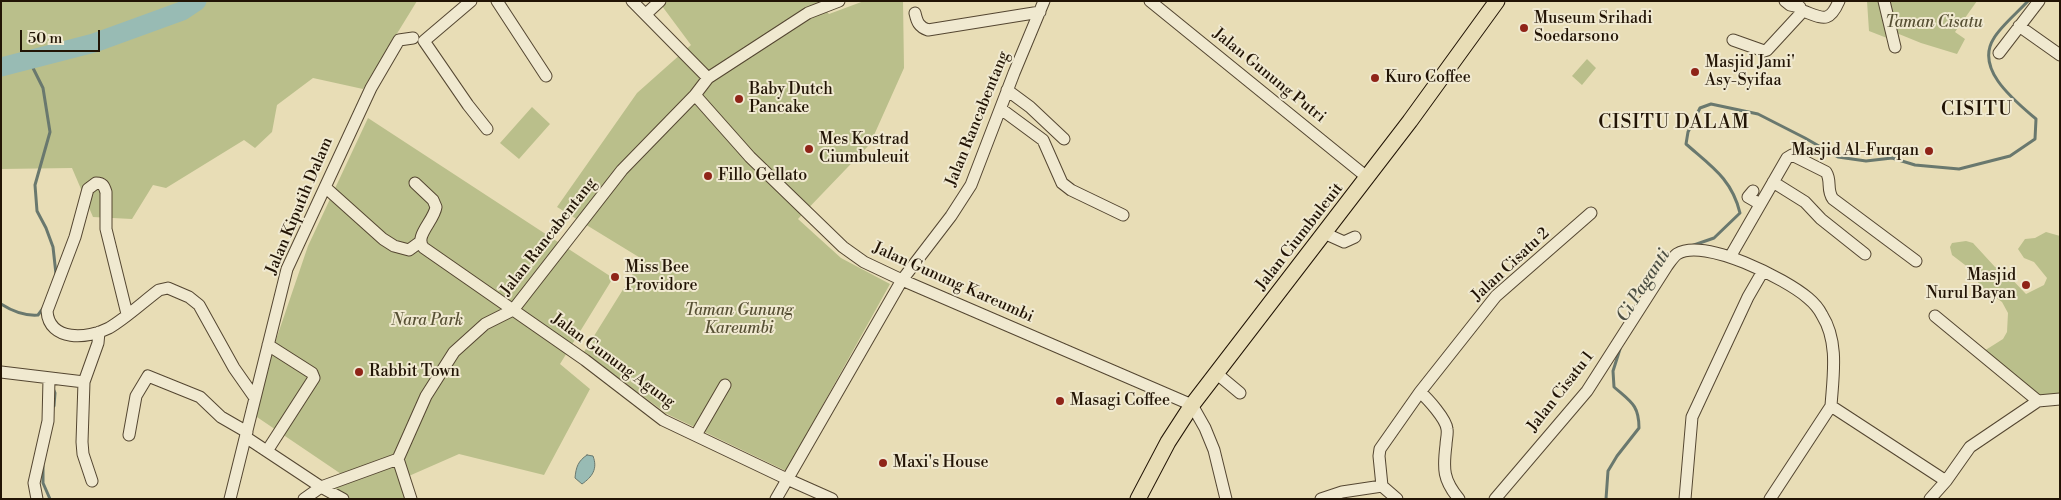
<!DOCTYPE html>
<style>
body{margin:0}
#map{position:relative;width:2061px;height:500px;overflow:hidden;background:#e8ddb6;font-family:"Libre Bodoni",serif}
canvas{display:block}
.frame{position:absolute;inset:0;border:2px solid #221405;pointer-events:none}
.scale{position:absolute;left:20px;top:30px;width:80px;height:22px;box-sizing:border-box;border:2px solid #221405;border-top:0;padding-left:6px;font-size:15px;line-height:18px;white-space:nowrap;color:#221405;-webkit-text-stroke:4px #f0e9d0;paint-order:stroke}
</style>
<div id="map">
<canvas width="2061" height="500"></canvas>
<div class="frame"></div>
<div class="scale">50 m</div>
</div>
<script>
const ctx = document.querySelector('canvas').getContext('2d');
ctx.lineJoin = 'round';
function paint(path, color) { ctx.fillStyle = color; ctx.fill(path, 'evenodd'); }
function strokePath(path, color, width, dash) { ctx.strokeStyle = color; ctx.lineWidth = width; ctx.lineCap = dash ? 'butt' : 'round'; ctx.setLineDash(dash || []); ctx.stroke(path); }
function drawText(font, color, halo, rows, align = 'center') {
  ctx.font = font + ' "Libre Bodoni",serif'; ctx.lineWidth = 4; ctx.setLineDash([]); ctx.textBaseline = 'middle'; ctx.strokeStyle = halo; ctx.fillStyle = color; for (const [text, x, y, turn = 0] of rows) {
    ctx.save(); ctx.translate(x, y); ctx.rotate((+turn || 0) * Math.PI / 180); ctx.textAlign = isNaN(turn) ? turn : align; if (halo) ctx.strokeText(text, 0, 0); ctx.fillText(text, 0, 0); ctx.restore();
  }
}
paint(new Path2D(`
 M1,1H417L363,89L313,78L277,105L272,132L255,148L244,140L166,188L153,185L132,219L93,217L72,168L1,169Z
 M667,1H817L829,14L864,1H903L904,68L870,144L798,219L841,258L890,284L786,471L667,414L584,352L642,259L557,207L637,93L691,45L662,6Z
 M1867,1L1882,2L1887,38L1869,31Z
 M1887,1H1977L1955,32L1965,39L1957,54L1921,43L1894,32Z
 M1587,59L1596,68L1582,85L1572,76Z
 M532,107L550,124L519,159L500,143Z
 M368,118L613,278L560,364L590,389L544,475L459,454L402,479L409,499H352L331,488L350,480L251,413L308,246Z
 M2046,232L2060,236V400L2035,394L1984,351L2003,339L2007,332L2008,313L2002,302L1981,287L1969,268L1952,255L1950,247L1952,243L1966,241L1973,243L1995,267L2003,270L2026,294L2044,285L2047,278L2034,262L2024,258L2018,249L2025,239L2035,238Z`), '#babf8b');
const water = new Path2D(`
 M587,455L593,456C598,469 592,477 582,484L575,478C576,467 578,461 587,455Z`);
paint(water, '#98bbb4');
strokePath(water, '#69786e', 1);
strokePath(new Path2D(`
 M29,60L43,88L50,132L35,185L37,211L46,228L53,247L56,274
 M1691,246L1714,238L1740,213C1732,179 1711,166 1686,144L1688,132L1700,108L1711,104L1758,114L1805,138L1838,157L1866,161L1892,158L1915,165L1959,169L2010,156L2035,139L2036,119C2015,101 1974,69 1994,38C2001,26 2018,12 2028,1
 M1,304C12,311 25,316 38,315L44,307
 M53,388L55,393L54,406
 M43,466V483L50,499
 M1606,499L1608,471L1617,456L1639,428C1639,405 1631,402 1614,387L1613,371L1620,349`), '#69786e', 3);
strokePath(new Path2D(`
 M1,67L94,43L182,11L197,1`), '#98bbb4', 19);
const minor = new Path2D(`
 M471,1L424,41L468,105L487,129
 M497,1L546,76
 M632,1L708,78
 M1150,1L1368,178
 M1785,1L1790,5L1800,7
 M1884,1L1895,47
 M915,13C917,22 919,27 928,30L1040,12
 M646,14L660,1
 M2019,26L2060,55
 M1733,40L1764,51L1767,50L1803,11C1823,18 1829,24 1839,1
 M1999,53L2039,1
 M1007,90L1030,107L1064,139
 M695,95L750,157L843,247L864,262L902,280L1192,405L1205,428L1214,450L1226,499
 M1001,109L1043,140L1062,183L1071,190L1123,215
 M1773,182L1805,202L1821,219L1865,254
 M415,183L433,200L436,207C434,221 413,237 424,248L585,360L663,420L787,479L832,499
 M325,187L383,239L394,246L409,250L420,242
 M1753,191L1748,197L1760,204
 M1324,233L1344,242L1355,237
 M1730,257L1787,158L1792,155L1826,172C1832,181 1826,190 1833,199L1916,261
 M127,314L106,229V192C104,186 103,183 96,183L88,189L75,237L47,311C49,342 88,339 109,328C126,318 143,302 159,290L168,288L189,297L199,305L234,368L255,398
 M1935,316L2038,401
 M1,372L84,382L98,343L99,332
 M1216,373L1240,393
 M84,382L82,442L83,454L92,481
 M1420,392C1428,399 1446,419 1447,429C1448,434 1446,440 1446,445C1443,469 1443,480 1459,499
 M129,435L136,396L148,376L200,397L221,417L247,432
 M696,435L725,385
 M247,438L321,487L343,499
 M267,451L314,378L312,373L268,345
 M398,459L411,499
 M1382,486L1397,499
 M37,499L34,483L48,421L49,379
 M230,499L287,269L371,88L399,40L413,38
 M304,499L321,487L398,459L426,396L454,352L485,324L513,310L622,170L695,95L708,78L808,13L839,1
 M776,499L902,280L951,216L971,185L1014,73L1044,1
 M1321,499L1342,492L1382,486L1379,456L1380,449L1420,392L1496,296L1591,213
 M1495,499L1587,391L1667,266C1670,262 1673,257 1677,254C1704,237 1786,279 1808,298C1814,303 1819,309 1822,315C1839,342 1833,376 1831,406L1946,481
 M1685,499L1692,417L1748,297L1763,271
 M1770,499L1831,406
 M1930,499L1946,481L1970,447L2038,401L2060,399`);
const major = new Path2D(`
 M1138,499L1168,442L1192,405L1410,121L1497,1`);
strokePath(minor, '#544631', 13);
strokePath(major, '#221405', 17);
strokePath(minor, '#f0e9d0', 11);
strokePath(major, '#e8ddb6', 15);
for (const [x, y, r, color] of [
 [1524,28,5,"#8f2418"],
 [1695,72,5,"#8f2418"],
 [1375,78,5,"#8f2418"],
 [739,99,5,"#8f2418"],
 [809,149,5,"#8f2418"],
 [1929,151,5,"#8f2418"],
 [708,176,5,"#8f2418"],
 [615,277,5,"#8f2418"],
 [2026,285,5,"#8f2418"],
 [359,372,5,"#8f2418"],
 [1060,401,5,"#8f2418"],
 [883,463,5,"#8f2418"]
]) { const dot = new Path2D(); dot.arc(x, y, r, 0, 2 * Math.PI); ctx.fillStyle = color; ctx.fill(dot); strokePath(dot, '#f0e9d0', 2); }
drawText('16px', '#221405', '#f0e9d0', [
 ["Museum Srihadi",1534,19],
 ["Soedarsono",1534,37],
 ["Masjid Jami'",1705,63],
 ["Asy-Syifaa",1705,81],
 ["Kuro Coffee",1385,78],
 ["Baby Dutch",749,90],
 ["Pancake",749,108],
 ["Mes Kostrad",819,140],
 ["Ciumbuleuit",819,158],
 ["Masjid Al-Furqan",1919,151,"right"],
 ["Fillo Gellato",718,176],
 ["Miss Bee",625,268],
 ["Providore",625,286],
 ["Masjid",2016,276,"right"],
 ["Nurul Bayan",2016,294,"right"],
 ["Rabbit Town",369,372],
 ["Masagi Coffee",1070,401],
 ["Maxi's House",893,463]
], 'left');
drawText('italic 16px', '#575034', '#f0e9d0', [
 ["Taman Cisatu",1934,23],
 ["Taman Gunung",739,311],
 ["Kareumbi",739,329],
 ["Nara Park",427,321]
]);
drawText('16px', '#221405', '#f0e9d0', [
 ["Jalan Gunung Putri",1269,76,39],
 ["Jalan Rancabentang",978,119,-68],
 ["Jalan Kiputih Dalam",300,206,-67],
 ["Jalan Rancabentang",549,237,-52],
 ["Jalan Ciumbuleuit",1300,237,-52],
 ["Jalan Cisatu 2",1511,265,-43],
 ["Jalan Gunung Kareumbi",953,283,24],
 ["Jalan Gunung Agung",613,361,36],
 ["Jalan Cisatu 1",1561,392,-52]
]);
drawText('italic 18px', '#4b4e42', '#f0e9d0', [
 ["Ci Paganti",1644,286,-57]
]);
ctx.letterSpacing = '1px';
drawText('19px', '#221405', '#f0e9d0', [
 ["CISITU",1977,110],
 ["CISITU DALAM",1674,123]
]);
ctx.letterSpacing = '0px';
</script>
